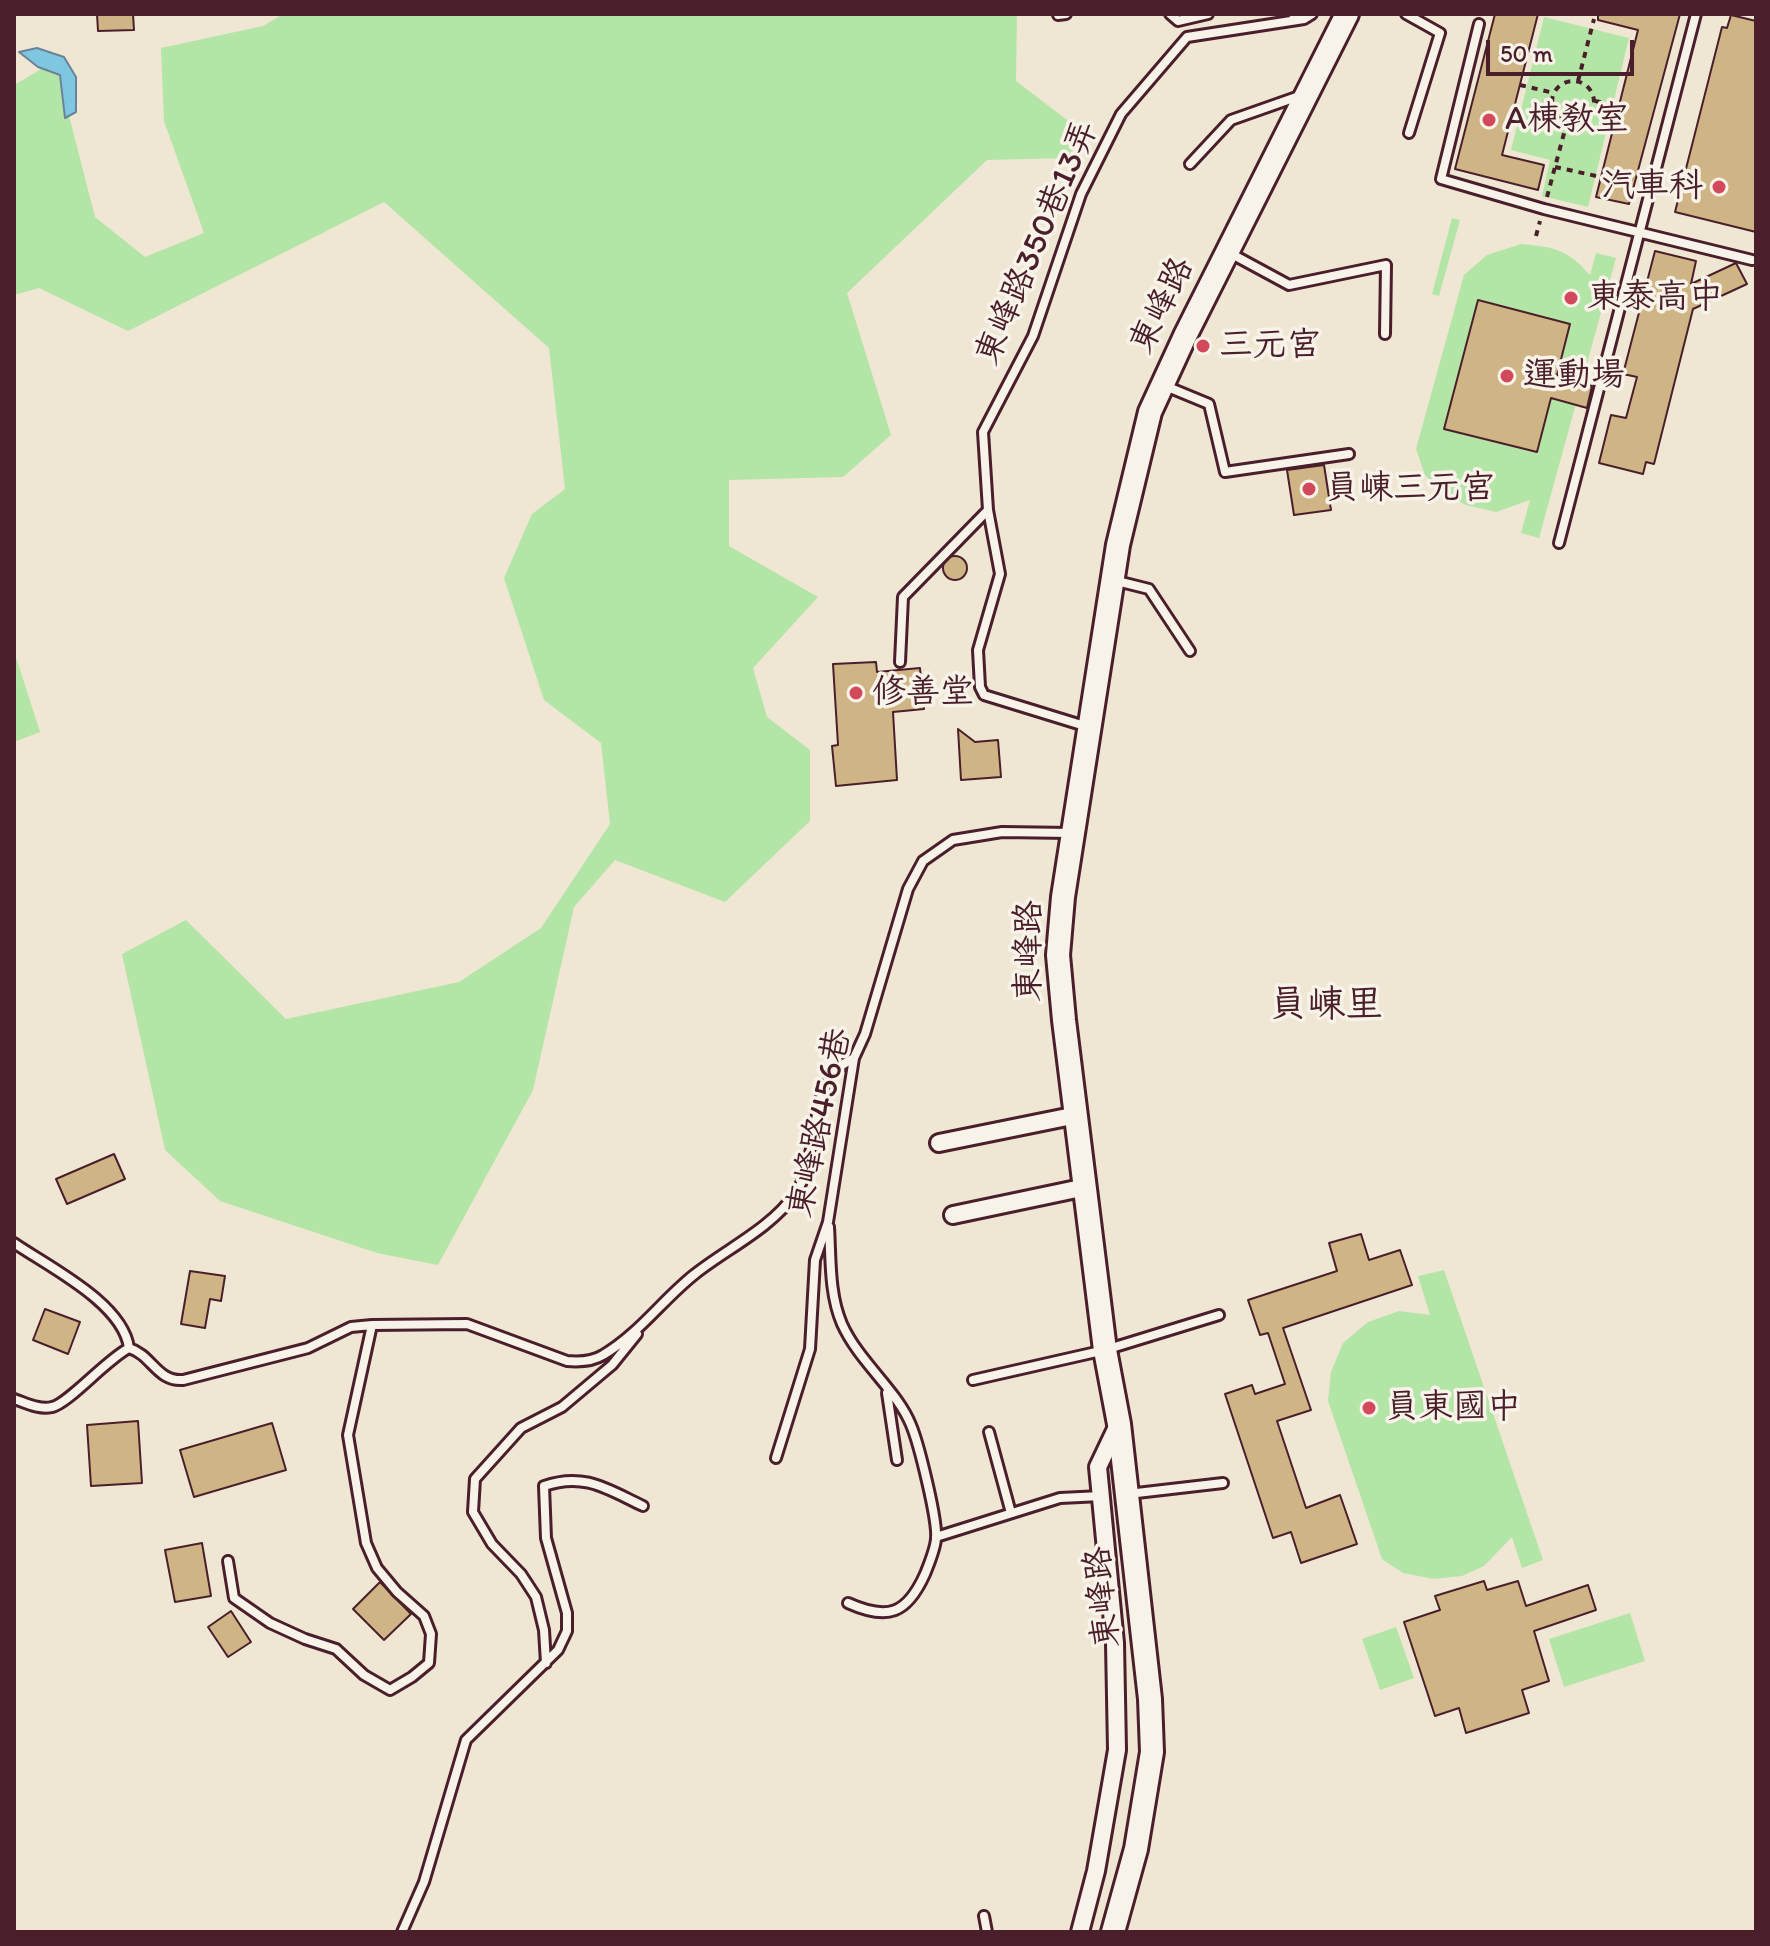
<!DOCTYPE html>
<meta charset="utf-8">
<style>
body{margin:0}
#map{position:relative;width:1770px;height:1946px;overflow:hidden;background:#efe7d4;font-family:Itim,sans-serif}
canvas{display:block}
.frame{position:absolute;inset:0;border:16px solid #4a1f2b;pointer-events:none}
.scale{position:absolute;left:1486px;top:40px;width:148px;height:36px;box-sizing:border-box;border:4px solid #4a1f2b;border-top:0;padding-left:10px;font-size:24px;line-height:28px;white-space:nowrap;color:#4a1f2b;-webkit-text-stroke:6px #f7f3e8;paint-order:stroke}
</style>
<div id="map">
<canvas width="1770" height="1946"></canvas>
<div class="frame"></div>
<div class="scale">50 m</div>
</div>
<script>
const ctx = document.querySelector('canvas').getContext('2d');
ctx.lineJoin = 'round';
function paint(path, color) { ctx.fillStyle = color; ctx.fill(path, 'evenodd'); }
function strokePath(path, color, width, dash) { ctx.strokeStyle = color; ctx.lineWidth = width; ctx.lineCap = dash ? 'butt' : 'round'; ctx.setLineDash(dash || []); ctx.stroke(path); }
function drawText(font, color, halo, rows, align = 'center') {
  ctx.font = font + ' Itim,"LXGW WenKai TC",sans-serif'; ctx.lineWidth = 7; ctx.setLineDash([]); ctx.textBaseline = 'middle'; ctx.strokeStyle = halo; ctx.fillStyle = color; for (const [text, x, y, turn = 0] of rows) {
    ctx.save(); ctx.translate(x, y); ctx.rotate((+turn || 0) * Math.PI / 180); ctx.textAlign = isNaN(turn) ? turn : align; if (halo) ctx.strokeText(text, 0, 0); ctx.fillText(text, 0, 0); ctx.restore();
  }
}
paint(new Path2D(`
 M283,14H1017L1016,81L1084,133L1067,158L987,160L847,293L891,435L843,477L729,480V546L818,597L753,668L767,717L810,750V821L725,902L615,860L574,907L533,1090L438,1265L377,1253L220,1201L165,1150L122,954L186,920L286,1019L459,982L541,928L610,824L601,743L544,700L504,578L532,514L565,489L549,348L384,202L128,331L39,288L14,295V85L55,61L95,217L145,257L204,233L164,121L161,48L263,26Z
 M1544,17L1629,38L1588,207L1542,196L1550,160L1511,150Z
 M1452,218L1460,220L1439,296L1432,294Z
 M1521,244C1554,247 1567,249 1590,275L1596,253L1616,258L1539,538L1521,533L1530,500L1496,512L1466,505L1443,493L1425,475L1416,449L1464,275L1487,255ZM1478,300L1570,324L1537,452L1444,429Z
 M14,651L40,732L14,742Z
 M1444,1270L1543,1560L1522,1568L1512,1537L1484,1566L1462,1576L1434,1579L1403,1573L1382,1559L1328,1401L1331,1372L1343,1343L1368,1322L1399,1311L1430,1315L1418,1276Z
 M1630,1613L1645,1661L1564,1687L1549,1639Z
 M1396,1627L1414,1678L1380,1690L1362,1639Z`), '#b3e5a6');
const water = new Path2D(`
 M37,48L64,57L76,77V112L65,118L60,75L38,67L19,52Z`);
paint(water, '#7fc6e0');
strokePath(water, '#6a8398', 2);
const building = new Path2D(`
 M97,14H133L134,30L98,31Z
 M1495,14H1538L1502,155L1544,165L1538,190L1455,169Z
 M1598,14H1680L1629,204L1596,197L1638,30L1598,20Z
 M1731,15L1756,21V232L1675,212L1722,27L1727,28Z
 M1655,251L1696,261L1691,284L1736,263L1747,284L1693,309L1654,464L1646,462L1643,474L1599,463L1611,415L1626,418L1637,377L1623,374Z
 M1478,300L1570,324L1557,375L1592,386L1587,408L1551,398L1537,452L1444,429Z
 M1324,465L1331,510L1294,515L1287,470Z
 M943 568a12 12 0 1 1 24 0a12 12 0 1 1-24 0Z
 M876,662L877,672L920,668L924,709L893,712L897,780L836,786L832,746L838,745L833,664Z
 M958,729L975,742L998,740L1001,777L961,780Z
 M114,1154L125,1179L67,1204L56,1179Z
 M1361,1234L1369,1260L1400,1250L1412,1285L1283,1328L1311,1410L1277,1421L1306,1508L1340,1495L1357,1544L1301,1563L1291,1532L1273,1538L1225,1394L1252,1385L1255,1394L1285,1384L1268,1333L1260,1335L1248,1300L1337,1271L1329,1243Z
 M190,1271L225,1276L221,1301L210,1299L205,1328L181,1324Z
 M45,1309L80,1322L68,1354L33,1340Z
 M138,1421L142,1483L91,1486L87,1425Z
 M272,1423L286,1470L194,1497L180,1450Z
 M202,1543L211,1596L175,1602L165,1550Z
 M1484,1581L1487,1590L1518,1581L1526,1606L1588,1585L1596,1610L1534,1631L1549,1681L1522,1690L1529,1713L1466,1733L1459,1708L1435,1716L1404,1622L1440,1610L1435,1596Z
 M380,1582L411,1614L384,1640L353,1609Z
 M231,1611L251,1642L228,1657L208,1627Z`);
paint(building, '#cfb585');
strokePath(building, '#4a1f2b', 2);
const service = new Path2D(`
 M1170,14L1178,21L1208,14
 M1293,14L1304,19L1312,14
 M1406,14L1440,33L1409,133
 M1058,15L1066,14
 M1479,24L1441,179L1544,209L1752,260
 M1190,164L1231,120L1302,95
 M1228,252L1289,285L1386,265L1385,334
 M1163,385L1209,404L1225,472L1349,454
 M988,510L983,432L1033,336L1081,194L1121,114L1187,37L1304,19
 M1559,543L1696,14
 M1113,580L1149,589L1190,651
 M900,662L903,597L988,510L1000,574L978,650L980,687L984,695L1088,727
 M829,1227C831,1259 829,1294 842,1324C859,1362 897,1390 911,1425C919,1444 938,1521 936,1539C935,1550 929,1564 925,1574C907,1614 888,1621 848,1603
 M14,1243C49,1267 123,1303 129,1348
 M973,1380L1105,1350L1219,1315
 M887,1393L897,1460
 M14,1399C26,1403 39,1410 52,1407C68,1404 107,1359 129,1348C152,1355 157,1382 183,1380L308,1348L351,1327L372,1325L467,1324L567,1361C579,1362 592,1362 603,1355C639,1334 663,1299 695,1274C728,1248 770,1229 795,1194C818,1162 810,1098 834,1072C839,1066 847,1062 854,1058
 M989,1432L1011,1513
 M776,1458L810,1349L815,1260L828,1222L854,1058L865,1034L908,889L923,861L953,840L1002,832L1071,833
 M1128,1494L1223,1483
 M936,1537L1060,1498L1101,1496
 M228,1561L234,1598L270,1623L305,1639L336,1649L364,1675L390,1690L412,1677L429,1663L431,1634L424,1616L397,1592L377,1568L366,1543L348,1435L372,1325
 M546,1663L544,1630L536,1597L521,1574L492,1544L473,1512L475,1479L521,1428L562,1407L612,1365L637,1334
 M984,1916L987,1932
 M402,1932L424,1882L466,1740L558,1650L567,1631V1613L546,1538L544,1486C584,1472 607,1489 643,1506`);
const minor = new Path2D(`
 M939,1143L1077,1115
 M953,1215L1086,1187
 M1080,1932L1096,1871L1117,1750L1115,1643L1098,1467L1118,1425`);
const secondary = new Path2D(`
 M1113,1932L1136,1849L1152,1752L1150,1699L1119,1424L1105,1350L1064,1020L1058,955L1063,897L1118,545L1150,412L1185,336L1347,14`);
strokePath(service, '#4a1f2b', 14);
strokePath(minor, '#4a1f2b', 22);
strokePath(secondary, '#4a1f2b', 28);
strokePath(new Path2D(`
 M1552 102a21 21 0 1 1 42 0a21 21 0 1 1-42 0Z
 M1578,81L1594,19
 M1520,85L1554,93
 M1595,101L1619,106
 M1555,167L1601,177
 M1547,197L1567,122
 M1536,236L1540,221`), '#4a1f2b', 4, [6, 6]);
strokePath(service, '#f7f3e8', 8);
strokePath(minor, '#f7f3e8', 16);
strokePath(secondary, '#f7f3e8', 22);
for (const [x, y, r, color] of [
 [1489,120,8,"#d1495b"],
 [1719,187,8,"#d1495b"],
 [1571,298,8,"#d1495b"],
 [1203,346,8,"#d1495b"],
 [1507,376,8,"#d1495b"],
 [1309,489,8,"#d1495b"],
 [856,693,8,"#d1495b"],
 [1369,1408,8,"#d1495b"]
]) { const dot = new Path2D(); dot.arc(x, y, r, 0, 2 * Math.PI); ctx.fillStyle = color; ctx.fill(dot); strokePath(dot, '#f7f3e8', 3); }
drawText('34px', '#4a1f2b', '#f7f3e8', [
 ["A棟教室",1505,120],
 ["汽車科",1703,187,"right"],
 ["東泰高中",1587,298],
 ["三元宮",1219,346],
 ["運動場",1523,376],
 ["員崠三元宮",1325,489],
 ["修善堂",872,693],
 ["員東國中",1385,1408]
], 'left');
drawText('34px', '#4a1f2b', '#f7f3e8', [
 ["東峰路350巷13弄",1038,243,-67],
 ["東峰路",1163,306,-64],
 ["東峰路",1030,951,-90],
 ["東峰路456巷",821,1123,-78],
 ["東峰路",1104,1597,-96]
]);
drawText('38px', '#4a1f2b', '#f7f3e8', [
 ["員崠里",1326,1006]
]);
</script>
